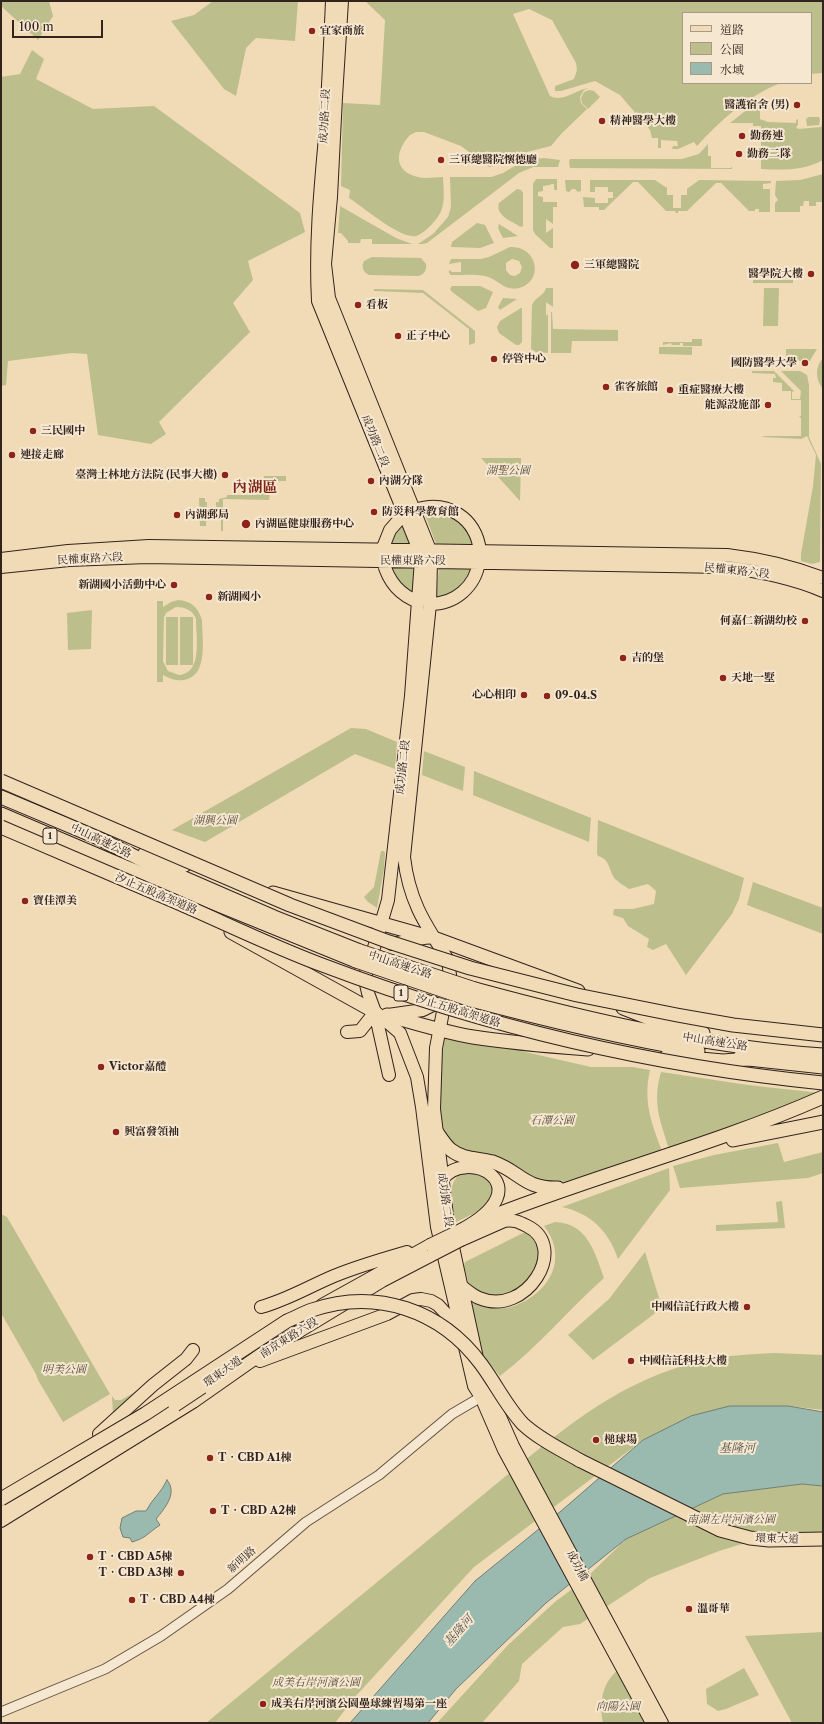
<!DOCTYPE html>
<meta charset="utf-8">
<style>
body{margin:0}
#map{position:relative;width:824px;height:1724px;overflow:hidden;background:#f1dab6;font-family:"Libre Caslon Text","Noto Serif TC",serif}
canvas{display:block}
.frame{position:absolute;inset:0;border:2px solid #32231d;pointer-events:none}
.legend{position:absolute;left:682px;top:12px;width:130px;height:72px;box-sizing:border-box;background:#f6e7d0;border:1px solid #a89988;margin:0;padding:5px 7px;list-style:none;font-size:12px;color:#32231d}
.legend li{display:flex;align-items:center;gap:8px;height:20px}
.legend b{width:20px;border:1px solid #a89988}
.scale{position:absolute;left:12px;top:20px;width:91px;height:18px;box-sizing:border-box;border:2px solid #32231d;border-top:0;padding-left:5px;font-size:12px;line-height:14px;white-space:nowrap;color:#32231d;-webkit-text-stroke:3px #f6e7d0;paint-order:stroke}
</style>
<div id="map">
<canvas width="824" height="1724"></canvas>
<div class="frame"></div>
<ul class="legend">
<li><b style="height:5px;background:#f1dab6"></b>道路</li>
<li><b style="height:11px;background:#bcbf8c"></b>公園</li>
<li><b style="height:11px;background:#9bbaaf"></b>水域</li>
</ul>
<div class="scale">100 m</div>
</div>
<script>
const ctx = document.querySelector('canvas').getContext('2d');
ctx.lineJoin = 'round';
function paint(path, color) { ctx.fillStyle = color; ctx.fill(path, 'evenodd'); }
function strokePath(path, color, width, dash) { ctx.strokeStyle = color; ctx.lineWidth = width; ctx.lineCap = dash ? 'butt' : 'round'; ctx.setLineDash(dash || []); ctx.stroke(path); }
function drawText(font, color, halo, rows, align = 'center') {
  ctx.font = font + ' "Libre Caslon Text","Noto Serif TC",serif'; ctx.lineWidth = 4; ctx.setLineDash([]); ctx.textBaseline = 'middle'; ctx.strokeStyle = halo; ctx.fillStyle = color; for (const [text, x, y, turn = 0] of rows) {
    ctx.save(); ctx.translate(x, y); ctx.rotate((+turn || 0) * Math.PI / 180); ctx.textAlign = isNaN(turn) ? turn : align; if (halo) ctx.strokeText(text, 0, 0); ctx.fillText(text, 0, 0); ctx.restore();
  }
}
paint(new Path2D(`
 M1,1H49L53,16L38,40L1,6Z
 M213,1H298L295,41L256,38L246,48L236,96L224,89L171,21L194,15Z
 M365,1H823V73L811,74V13H683V83H781C747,96 721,120 697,146L694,142L678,149H672L673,146H678L677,141L661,140V148H658V138H652L650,130L620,95L595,81L561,91H555V86L574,79L577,70L576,63L552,20L529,9L513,14L550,96C564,103 576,89 589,88L584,90L580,97L581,103L587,109L562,133L551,146L519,154L501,164L489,167L461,146L424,132H416L410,135C396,150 392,171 418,177C426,179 435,177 443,177C444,200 447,211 428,228C425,231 420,235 416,236C400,239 363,207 349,198L350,190L341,186L343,103L380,105L385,20Z
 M32,50L44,59L36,79L93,109L154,106L300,213L305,232L248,261L253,280L233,303L250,332L159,422L166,434L151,444L98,435L87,354L72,353L8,361L6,385L1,386V77L20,74Z
 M589,90L594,91L600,97L588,109L582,103L581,98L584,92Z
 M754,104H760V119L768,122L796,123V120L798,119V125L796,127L798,129L821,127L823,121V160C803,171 783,170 761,169V126H753V123H730Z
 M809,117H819L820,120L819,125L807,126L806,119Z
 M708,144V156H711V168H731L732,166V169L570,168L569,162L570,159H682L699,154Z
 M544,158L560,160L558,167H533L519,173L427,243L422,244H372V239H361L360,243H348V241L341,233H338L340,206L396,238L412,244H418L433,234L448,217L451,207L450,177H491L503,173L525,160Z
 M823,174V204V202H816V206H809V201H804L803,206H800V212H775V203L778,200L775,195L776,181L800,180Z
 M536,179H557V190H554V184H551L550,185L543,186V191L538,192V196L543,197V202H557V207H553V224L546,219V233L553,228V248H550L535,234L533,230V184Z
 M565,180H581V191L578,192L575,189H572L569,192L566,191Z
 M590,180H655L667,188V195H673V208H681V195H687V189L699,180L771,181V183L763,184V189H770V212H759V209H755V211H749L721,183H716L687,211H678V213H676L675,211H666L638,182H633L630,185L604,210H599V207H584L583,197L595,198V203H608V198H613V192H608V187H595V192H590Z
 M517,189L521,190L523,193V226L521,227C512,221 495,216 499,203Z
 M477,223L485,225L494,243L480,248L451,247L452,242Z
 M499,224L518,236L503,238L498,228Z
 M510,247C537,245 545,281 519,288C505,292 498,279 485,276C475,274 462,275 451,275L449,273V270L452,272H461V262L449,264L451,259H481L489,257ZM512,259L519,261L522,267L520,273L515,276L510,275L506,270V263Z
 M372,257L421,258L426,264C427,270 424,275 418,276L369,275C363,272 361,267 364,261Z
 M753,280H793V283H753Z
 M452,286H480L493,292L486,308L478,311L452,292L450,289Z
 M546,288H553V307L546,302V316L548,314V353L536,352L531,349L532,305C535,297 544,296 546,288Z
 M764,288H779L778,326H763Z
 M374,289L423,290L475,331V343L469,345V329L423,293L374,291Z
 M503,298L517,299L500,310L498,307Z
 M521,308H522V342L519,345H516L499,333L497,327L500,321Z
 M551,312H552L553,329L618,330V341H572L571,353H551Z
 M692,339H702V346H683V343H680V345H672L671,343L663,345V342H692Z
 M659,347H692V355L659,354Z
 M786,349H817L809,362L786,359Z
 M823,358V389C815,379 815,367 823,358Z
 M752,371H774L794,391L792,392V399H800L801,391L781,371H800L807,375L809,385V437L821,464L820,562L812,564L801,561V554L813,486L816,455L807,436L801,439L763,437V436H801V418L799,416H801V400H791V391H782V383L773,382V378H776L775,374L752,373Z
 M481,458H521L520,501Z
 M264,476H286V481H276L270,486H263Z
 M258,490L270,491L269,500L223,499V531H221V513L216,512V502H219V499L227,497V495H257Z
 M199,498H205V502H207L206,526H200Z
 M424,512C430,512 437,511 443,513C457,517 471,530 473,544H436Z
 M402,522L411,544L389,543L393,533Z
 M389,565L416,567L413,594L401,586Z
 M439,568L472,569C464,583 454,596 436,597Z
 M178,600C191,601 198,607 202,620C202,638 209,676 184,680C176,681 170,679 163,675V682H157V601H163V607L171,602ZM176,607C185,607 193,610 196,619C196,637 203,673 179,675L168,671L163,661L164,617L166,613Z
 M92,610L91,649L68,650L67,613Z
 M166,617H178V665H166Z
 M180,617H193V665H180Z
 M351,728L366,729L397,742L395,769L355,754L205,842L172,830Z
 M424,751L465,767L463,791L422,775Z
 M474,771L591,818L589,842L473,795Z
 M598,820L744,878L739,899L732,914L686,975L666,944L653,950L647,947L649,939L628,926L623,918L613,915L614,909H633L654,904L656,891L648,884L629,889C625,886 619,883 615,879C609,871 610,859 598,856L597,853Z
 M381,851H384L385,853L384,869L377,908L368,902L364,897L374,887Z
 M753,882L823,908V934L747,905Z
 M451,1035L591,1067H632L650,1070C643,1101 651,1122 662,1151L566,1182L547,1184L455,1147C452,1143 448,1139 446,1135C434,1113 442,1064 444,1039Z
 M661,1072L748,1085L820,1093L761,1118L669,1149C660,1120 652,1103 661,1072Z
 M778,1143L784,1162L823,1152V1173L808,1178L680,1188L673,1166L714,1155Z
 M669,1168L670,1190L618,1259C609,1231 590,1213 562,1207Z
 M462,1172H482L495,1191L481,1210L454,1223C452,1205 445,1185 462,1172Z
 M782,1201L785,1228L716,1231V1225L778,1222L776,1202Z
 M1,1214L7,1217L110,1394L63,1422L38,1380L36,1374L1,1313Z
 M555,1222C587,1223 595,1252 604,1278C568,1310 538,1347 500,1376L483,1355L469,1297C480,1301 492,1308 504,1308C512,1308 518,1304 525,1301C554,1285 566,1254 544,1226Z
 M529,1230C555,1261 524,1300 487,1296C481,1296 474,1288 469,1285L464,1266L465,1262Z
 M645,1252L662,1308L593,1360L568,1335L609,1299Z
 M774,1353L823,1355V1410L788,1406L643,1440L474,1567L355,1697L335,1723H206L518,1466C579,1416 636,1372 716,1358C735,1355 755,1354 774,1353Z
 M149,1384L113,1414L112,1396L115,1400H121Z
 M802,1484L823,1486V1535L752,1541L719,1551L650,1578L580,1624L563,1627L522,1664L519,1681L482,1723H437L508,1645L556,1601L583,1581L626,1539L723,1494Z
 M823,1632V1723H792L745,1636Z
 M744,1668L759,1695L726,1709L718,1711L707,1704L706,1689Z
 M617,1671L644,1723H603C599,1704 602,1683 617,1671Z`), '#bcbf8c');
const water = new Path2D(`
 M730,1406H788L823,1412V1486L802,1484L723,1494L626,1539L546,1603L456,1689L428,1723H350L475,1581L561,1511L643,1440L691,1416Z
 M167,1480C178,1493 165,1508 156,1519L160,1525C148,1533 146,1538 132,1542L130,1538L123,1537L120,1528L122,1518L136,1511H146C152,1499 162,1492 167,1480Z`);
paint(water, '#9bbaaf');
strokePath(water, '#717e75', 1);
const minor = new Path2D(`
 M1,1712L105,1669L161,1636L228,1589L306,1522L379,1475L452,1414L481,1397`);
const major = new Path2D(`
 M332,1C330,46 328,92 325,137C320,192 315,246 318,301L419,550L421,560L411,696L388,900L373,951L367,967L365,980L368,993L375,1012L389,1075
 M342,1L336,97L331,197L325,264L329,298L430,550L431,561L430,604L404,857C409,901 425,924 448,960L450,975L436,1048L434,1109L448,1224L480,1372L513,1446L662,1723
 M415,510C447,499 476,518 480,551
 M382,550L390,530L404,514
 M1,559L68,551L149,546L727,555C761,559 791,566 823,578
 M383,561C388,581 399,595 419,602
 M1,567L69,560L147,557L724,567C758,571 791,577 823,591
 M430,604C455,604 475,587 479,562
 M392,944L429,937
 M378,1014L400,1033L417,1077L422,1107L437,1227L474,1386L481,1397L504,1450L652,1723
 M388,1015L423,1010L441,1001
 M347,1032L360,1031L375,1012
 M442,1180C465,1146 545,1185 461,1230
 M461,1286C467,1290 472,1295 479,1298C526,1318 570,1247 527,1226C519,1222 513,1219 504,1221L461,1240
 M322,1305L430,1245
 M261,1307C287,1300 310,1286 334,1276C358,1266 383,1259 407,1252
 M260,1361L387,1314L413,1300L421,1299L431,1301L438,1305L460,1329
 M99,1434L153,1385L186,1359L193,1350
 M1,1521L193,1402L260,1355L382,1281L430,1256`);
const highway = new Path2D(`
 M1,797L96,837L138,858L274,917L360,951
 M1,814L130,869L356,961
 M145,853L185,865
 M273,893L429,937
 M231,932L375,1012
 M434,938L578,991
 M475,989C589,1020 704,1047 823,1055
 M471,1000C546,1020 622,1038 698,1051
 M623,1008L646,1017L703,1033
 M387,1015C415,1023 444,1032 473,1037C511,1043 549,1046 588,1049
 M667,1056L723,1061L748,1059
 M739,1058L823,1067
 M436,1131C441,1138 445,1145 451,1150C464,1160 479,1158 493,1162C521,1172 524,1189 558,1188
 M733,1140L823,1122
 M475,1223C590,1176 710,1147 823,1097
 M579,1460L720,1530L750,1538L769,1540L823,1539
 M1,1514L88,1458L175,1405`);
strokePath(minor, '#625143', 11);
strokePath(major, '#32231d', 14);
strokePath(highway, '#32231d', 15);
strokePath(minor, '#f6e7d0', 9);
strokePath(major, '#f1dab6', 12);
strokePath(highway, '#f1dab6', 13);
const majorBridge = new Path2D(`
 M430,1245L461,1230
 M430,1256L461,1240`);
const highwayBridge = new Path2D(`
 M1,781L290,905L389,942L470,968L577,995L677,1015L733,1025L823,1035
 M1,827C61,853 121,878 181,904C229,925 276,948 325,966C486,1027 651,1066 823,1083
 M360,951L475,989
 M356,961L471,1000
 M175,1405L202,1387
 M1,1499L145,1414L287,1321C295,1318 303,1313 312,1310C376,1288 441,1310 481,1364C496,1384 506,1406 523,1424C539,1439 560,1449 579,1460`);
strokePath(majorBridge, '#32231d', 14, []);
strokePath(highwayBridge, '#32231d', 15, []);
strokePath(majorBridge, '#f1dab6', 12);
strokePath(highwayBridge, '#f1dab6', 13);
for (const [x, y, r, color] of [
 [312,31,4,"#8f2418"],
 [797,105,4,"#8f2418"],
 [602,121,4,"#8f2418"],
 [742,136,4,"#8f2418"],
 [739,154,4,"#8f2418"],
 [441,160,4,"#8f2418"],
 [575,265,5,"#8f2418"],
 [811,274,4,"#8f2418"],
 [358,305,4,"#8f2418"],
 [398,336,4,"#8f2418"],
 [494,359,4,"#8f2418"],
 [805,363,4,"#8f2418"],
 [606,387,4,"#8f2418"],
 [670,390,4,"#8f2418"],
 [768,405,4,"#8f2418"],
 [33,431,4,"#8f2418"],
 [12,455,4,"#8f2418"],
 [225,475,4,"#8f2418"],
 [371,481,4,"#8f2418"],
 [374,512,4,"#8f2418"],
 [177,515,4,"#8f2418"],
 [246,524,5,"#8f2418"],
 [174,585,4,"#8f2418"],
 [209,597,4,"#8f2418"],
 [805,621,4,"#8f2418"],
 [623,658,4,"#8f2418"],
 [723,678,4,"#8f2418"],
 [524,695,4,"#8f2418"],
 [547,696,4,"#8f2418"],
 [25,901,4,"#8f2418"],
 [101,1067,4,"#8f2418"],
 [116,1132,4,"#8f2418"],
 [747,1307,4,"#8f2418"],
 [631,1361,4,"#8f2418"],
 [596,1440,4,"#8f2418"],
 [210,1458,4,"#8f2418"],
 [213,1511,4,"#8f2418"],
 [90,1557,4,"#8f2418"],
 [181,1573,4,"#8f2418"],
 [132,1600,4,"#8f2418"],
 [689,1609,4,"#8f2418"],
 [263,1704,4,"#8f2418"]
]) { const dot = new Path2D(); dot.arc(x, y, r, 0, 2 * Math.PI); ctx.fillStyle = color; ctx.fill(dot); strokePath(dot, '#f6e7d0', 1.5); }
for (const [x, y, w] of [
 [50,836,14],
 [401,993,14]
]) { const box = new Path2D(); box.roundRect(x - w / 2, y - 8, w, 16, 3); ctx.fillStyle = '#f6e7d0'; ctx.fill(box); strokePath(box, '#32231d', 1); }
drawText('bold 10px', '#32231d', null, [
 ["1",50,836],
 ["1",401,993]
]);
drawText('bold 11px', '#32231d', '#f6e7d0', [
 ["宜家商旅",320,31],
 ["醫護宿舍 (男)",789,105,"right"],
 ["精神醫學大樓",610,121],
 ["勤務連",750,136],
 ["勤務二隊",747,154],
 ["三軍總醫院懷德廳",449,160],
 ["三軍總醫院",584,265],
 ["醫學院大樓",803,274,"right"],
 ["看板",366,305],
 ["正子中心",406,336],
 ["停管中心",502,359],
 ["國防醫學大學",797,363,"right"],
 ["雀客旅館",614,387],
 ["重症醫療大樓",678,390],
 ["能源設施部",760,405,"right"],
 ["三民國中",41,431],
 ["連接走廊",20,455],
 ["臺灣士林地方法院 (民事大樓)",217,475,"right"],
 ["內湖分隊",379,481],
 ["防災科學教育館",382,512],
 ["內湖郵局",185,515],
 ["內湖區健康服務中心",255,524],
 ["新湖國小活動中心",166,585,"right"],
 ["新湖國小",217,597],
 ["何嘉仁新湖幼校",797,621,"right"],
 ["吉的堡",631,658],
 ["天地一墅",731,678],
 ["心心相印",516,695,"right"],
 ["09-04.S",555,696],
 ["寶佳潭美",33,901],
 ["Victor嘉醴",109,1067],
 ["興富發領袖",124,1132],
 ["中國信託行政大樓",739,1307,"right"],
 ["中國信託科技大樓",639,1361],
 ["槌球場",604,1440],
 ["T．CBD A1棟",218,1458],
 ["T．CBD A2棟",221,1511],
 ["T．CBD A5棟",98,1557],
 ["T．CBD A3棟",173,1573,"right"],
 ["T．CBD A4棟",140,1600],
 ["溫哥華",697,1609],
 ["成美右岸河濱公園壘球練習場第一座",271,1704]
], 'left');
drawText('11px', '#32231d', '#f6e7d0', [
 ["成功路二段",325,116,-87],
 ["成功路二段",375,441,68],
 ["民權東路六段",90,559,-3],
 ["民權東路六段",413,561],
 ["民權東路六段",737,571,6],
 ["成功路二段",403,767,-84],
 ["中山高速公路",101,841,25],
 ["汐止五股高架道路",156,894,23],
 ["中山高速公路",400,965,18],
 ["汐止五股高架道路",458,1011,17],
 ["中山高速公路",715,1042,9],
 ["成功路二段",445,1200,82],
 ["南京東路六段",289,1338,-32],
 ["環東大道",223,1372,-35],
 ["環東大道",777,1539,2],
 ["新明路",242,1560,-42],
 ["成功橋",577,1566,62]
]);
drawText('italic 11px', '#544a39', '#f6e7d0', [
 ["湖聖公園",508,471],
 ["湖興公園",215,821],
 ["石潭公園",552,1121],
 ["明美公園",64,1370],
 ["南湖左岸河濱公園",731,1520],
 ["成美右岸河濱公園",316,1683],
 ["向陽公園",618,1707]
]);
drawText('italic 12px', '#525049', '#f6e7d0', [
 ["基隆河",737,1449],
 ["基隆河",459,1631,-48]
]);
drawText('bold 15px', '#7a1f14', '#f6e7d0', [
 ["內湖區",255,488]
]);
</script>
